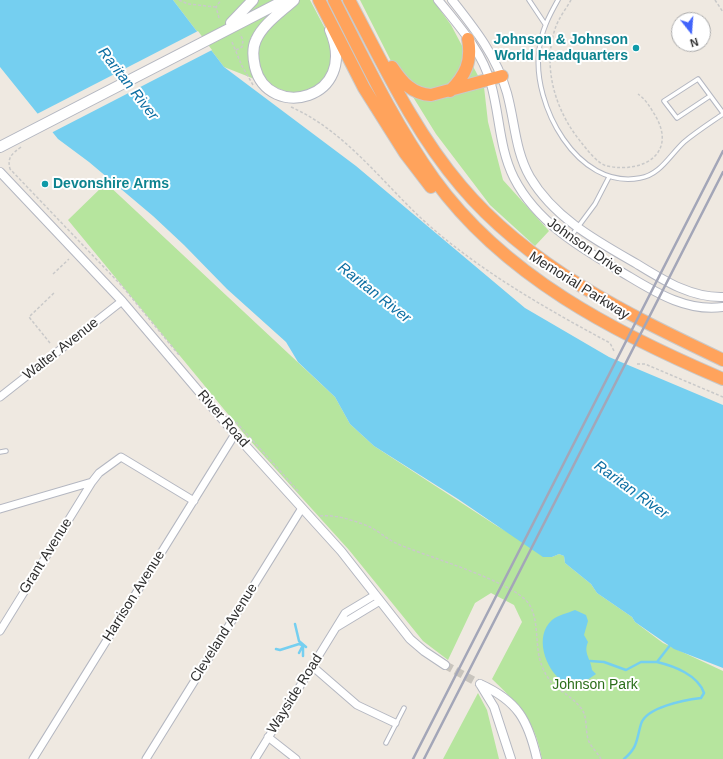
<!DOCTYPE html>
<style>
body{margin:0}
#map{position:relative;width:723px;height:759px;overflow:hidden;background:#efe9e1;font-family:Arial,sans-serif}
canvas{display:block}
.north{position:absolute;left:671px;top:12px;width:40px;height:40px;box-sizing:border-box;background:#fff;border:1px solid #ababab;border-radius:50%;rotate:163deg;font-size:11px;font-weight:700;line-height:16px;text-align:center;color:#2e2e2e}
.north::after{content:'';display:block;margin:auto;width:14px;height:18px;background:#4264fb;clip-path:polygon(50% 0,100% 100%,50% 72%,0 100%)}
</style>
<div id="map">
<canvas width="723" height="759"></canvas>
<div class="north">N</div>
</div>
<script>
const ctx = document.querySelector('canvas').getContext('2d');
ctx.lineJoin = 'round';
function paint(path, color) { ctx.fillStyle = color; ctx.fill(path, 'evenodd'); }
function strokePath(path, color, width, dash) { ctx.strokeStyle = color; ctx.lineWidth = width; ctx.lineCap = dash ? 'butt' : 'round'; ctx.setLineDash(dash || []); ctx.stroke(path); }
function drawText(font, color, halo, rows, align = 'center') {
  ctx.font = font + ' Arial,sans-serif'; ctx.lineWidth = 4; ctx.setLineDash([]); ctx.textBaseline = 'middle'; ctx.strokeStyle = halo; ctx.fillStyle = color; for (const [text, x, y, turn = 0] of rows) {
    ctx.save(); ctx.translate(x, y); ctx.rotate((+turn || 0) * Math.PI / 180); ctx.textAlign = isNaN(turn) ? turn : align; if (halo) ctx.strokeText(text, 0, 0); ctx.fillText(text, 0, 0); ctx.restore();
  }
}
paint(new Path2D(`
 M173,0H310L330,38L333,47L330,70L320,84L312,89L297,93L285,91L224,67Z
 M360,0H433L451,25L484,87L488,122L503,180L549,231L535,246L490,205L436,134L392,63Z
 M106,183L335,397L350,424L374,446L497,526L552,557L559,554L564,556L565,563L591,584L597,593L632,617L635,622L663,643L723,671V759H542C535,720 519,705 492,679L522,622L514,605L491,593L475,603L448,660L423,641L349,550L246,436L68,220Z
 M478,693L487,710L499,759H443Z`), '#b6e59e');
paint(new Path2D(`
 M0,0H173L224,67L356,166L525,308L609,357L723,405V668L674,649L635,622L632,617L597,593L591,584L565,563L564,556L559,554L552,557H543L458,499L374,446L350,424L335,397L298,362L286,342L227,289L184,245L153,216L89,162L58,139L0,67Z
 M575,610L586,615L588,621L584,635L588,642C583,653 591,659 592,670L596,674L580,685C575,684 567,684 562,681C545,668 534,636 552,620C558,615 568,613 575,610Z`), '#75cff0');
paint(new Path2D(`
 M198,31L212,50L51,133L35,115Z`), '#efe9e1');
strokePath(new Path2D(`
 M295,624L299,641L306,647
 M276,649L280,650L299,644L302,645
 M299,653L303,645
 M303,656V646
 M590,661L604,662L626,670L641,662H657L671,644
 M624,759C638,747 636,741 641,724C646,707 685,700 701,698L704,693C698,675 674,666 657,662`), '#75cff0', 2.5);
strokePath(new Path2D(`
 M445,665L480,684`), '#c8c4bd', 8, [8, 4]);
const service = new Path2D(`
 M529,0L545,24
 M558,0C549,16 541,31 539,51C532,104 577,190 640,178C660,175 670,155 684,142C696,132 710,123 723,114
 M710,96L677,118L664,101L698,79L723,113
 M569,239L595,204L609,177
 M0,452L6,451
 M386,743L404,708`);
const minor = new Path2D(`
 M0,397L122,301
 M0,509L92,482L99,473L121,457L194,501
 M337,627L380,601
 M0,631L92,482
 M312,666L357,705L395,723
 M268,737L296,759
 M33,759L235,434
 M146,759L302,508
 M255,759L345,613L375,595`);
const tertiary = new Path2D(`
 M438,0C459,26 482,51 491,84C500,116 499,148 514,178C538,225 586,251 630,277C658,294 689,312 723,307
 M452,0C475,29 497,57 507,93C515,122 515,151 530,177C554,218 597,241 637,264C663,280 691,298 723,297
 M0,172L122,301L235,434L341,551L410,639L424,651L445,665
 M480,684C518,701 528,720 537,759
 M480,684L494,707L511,759`);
const secondary = new Path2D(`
 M294,0C281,12 263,24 256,40C252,48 253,58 255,67C268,121 360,100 330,30
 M231,23L253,0
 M0,147L285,0`);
const motorway = new Path2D(`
 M319,0L364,88L405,153L431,187
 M334,0C365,61 394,123 434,179C504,276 615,333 723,379
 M349,0C383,64 414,131 461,186C530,268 629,315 723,360
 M392,67C402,82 412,94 431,95L502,76
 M450,91C466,75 472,61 468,39`);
strokePath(service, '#b4b7c1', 5.5);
strokePath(minor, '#b4b7c1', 9);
strokePath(tertiary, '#b4b7c1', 10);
strokePath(secondary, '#b4b7c1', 12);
strokePath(motorway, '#c9c9c9', 14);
strokePath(new Path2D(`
 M179,0L188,4L216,7
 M571,0C566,9 558,19 555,29C542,68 556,112 581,142C587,150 598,164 607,166C646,174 679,151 653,112C649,105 645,99 638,94
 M715,0L723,12
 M219,18L216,7L221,0
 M232,42L242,66L253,85
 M236,50L242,47L243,40L240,34
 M291,107C345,131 381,181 423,220C478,270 545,308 610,343L614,351
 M21,147C12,154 7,157 10,169L122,286L179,355
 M53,274L69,259
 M50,343L29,317L55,292
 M637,364H645L723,397
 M236,422L299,492
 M320,516C335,514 356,521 370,527C380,532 388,540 398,544C427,557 513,581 529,604C540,621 534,647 542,666C551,690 566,690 580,707C588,715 585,729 588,739C590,746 597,752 601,759`), '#c9c9c9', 1.5, [3, 2]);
strokePath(service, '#fff', 3.5);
strokePath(minor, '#fff', 7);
strokePath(tertiary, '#fff', 8);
strokePath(secondary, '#fff', 10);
strokePath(motorway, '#ffa35c', 12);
strokePath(new Path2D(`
 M413,759L723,151
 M424,759L723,172`), '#a3a6b8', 2.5);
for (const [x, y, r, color] of [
 [636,48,4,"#0f9aa8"],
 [45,184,4,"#0f9aa8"]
]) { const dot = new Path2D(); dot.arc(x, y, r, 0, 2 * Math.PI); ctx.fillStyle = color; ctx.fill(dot); strokePath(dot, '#fff', 1.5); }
drawText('bold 14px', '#0d838f', '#fff', [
 ["Johnson & Johnson",628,40],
 ["World Headquarters",628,56],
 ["Devonshire Arms",53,184,"left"]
], 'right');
drawText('14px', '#2e2e2e', '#fff', [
 ["Johnson Drive",585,247,35],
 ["Memorial Parkway",579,286,32],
 ["Walter Avenue",61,349,-38],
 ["River Road",223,419,49],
 ["Grant Avenue",46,556,-58],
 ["Harrison Avenue",134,596,-58],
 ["Cleveland Avenue",224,633,-58],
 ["Wayside Road",295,694,-58]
]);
drawText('14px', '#2c6e1b', '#fff', [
 ["Johnson Park",595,685]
]);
drawText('italic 15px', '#0d6fa3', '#fff', [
 ["Raritan River",128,84,52],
 ["Raritan River",374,293,38],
 ["Raritan River",631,490,36]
]);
</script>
